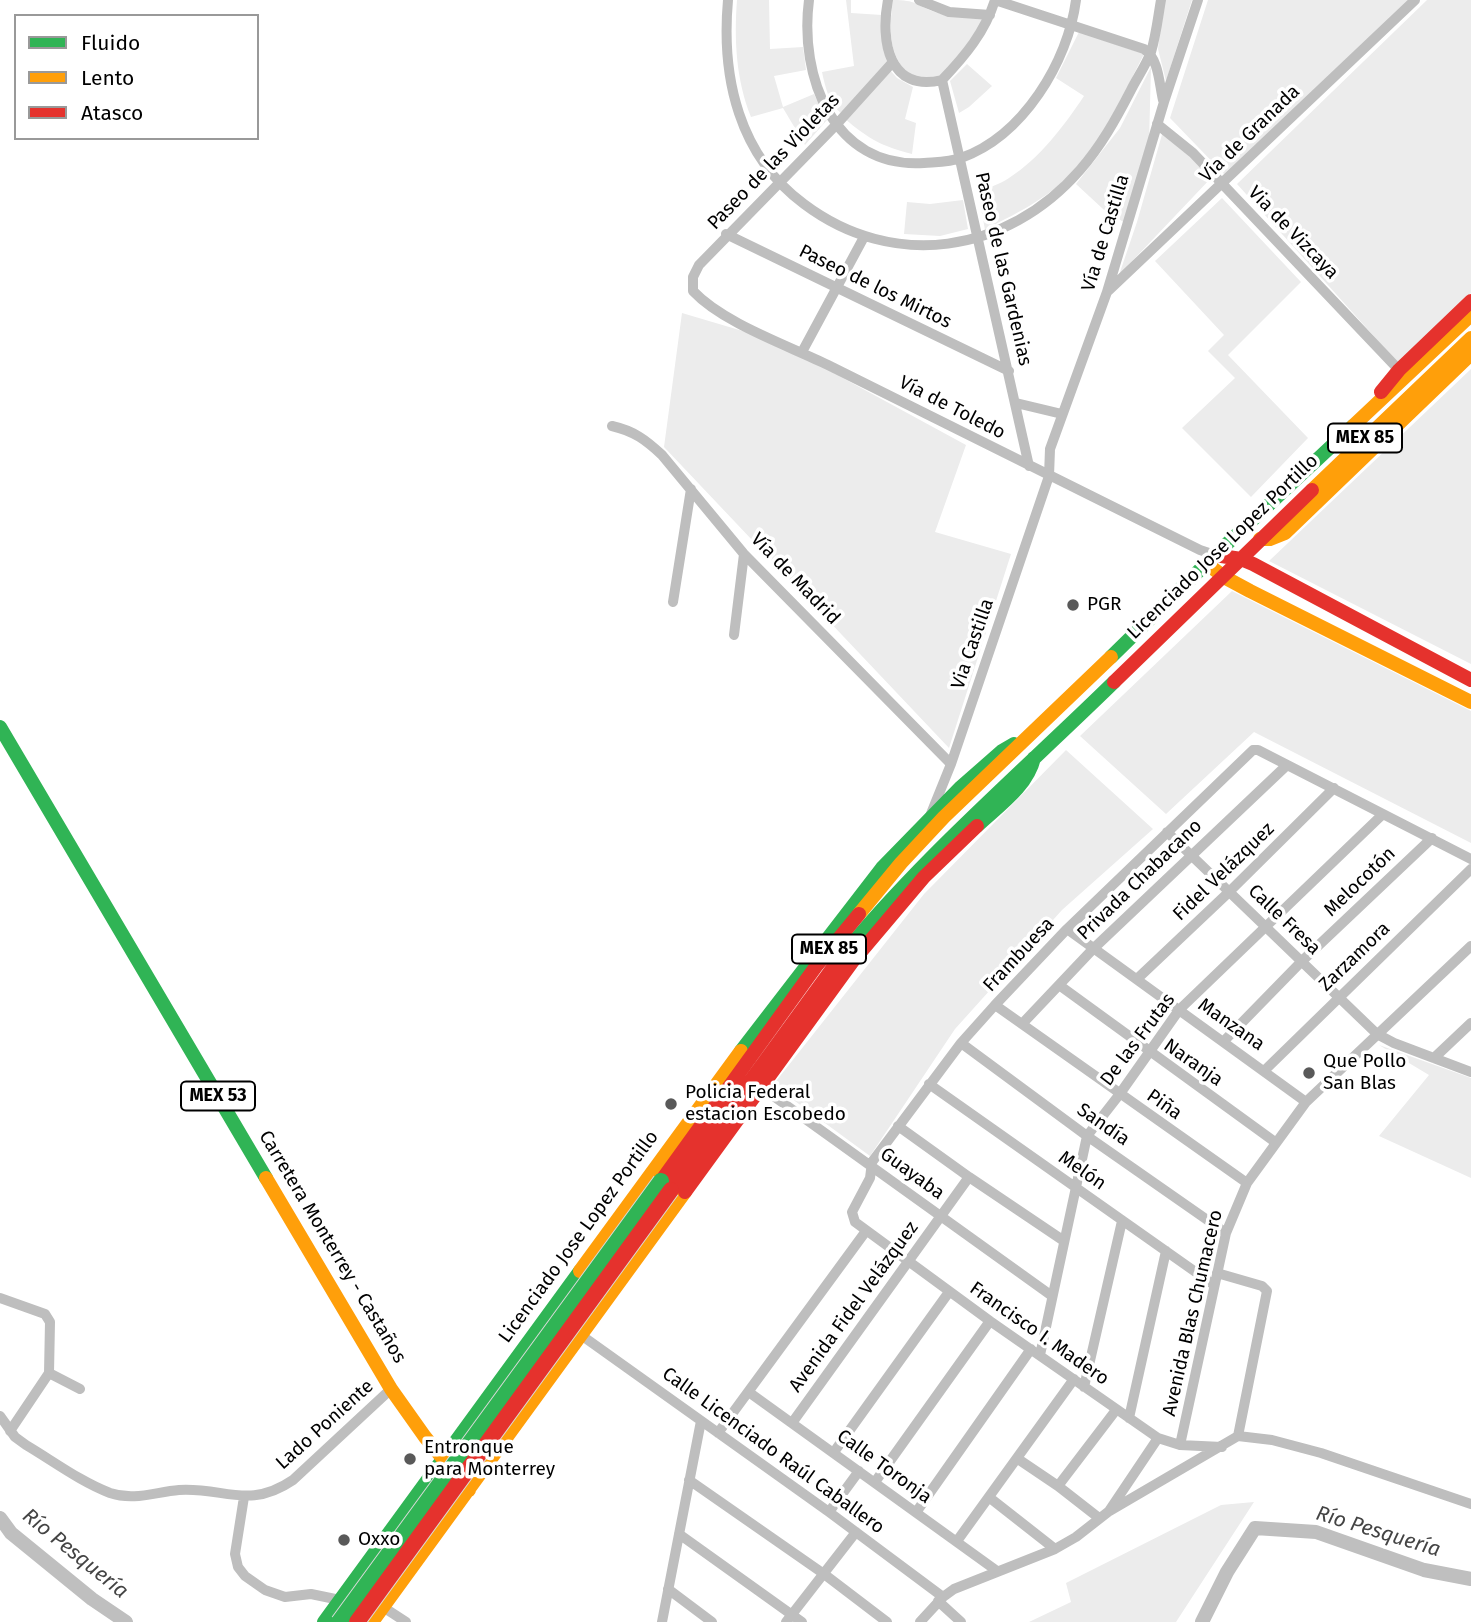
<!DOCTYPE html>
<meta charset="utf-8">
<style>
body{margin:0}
#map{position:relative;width:1471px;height:1622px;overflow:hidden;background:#fff;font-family:"Fira Sans",sans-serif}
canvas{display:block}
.legend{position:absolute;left:14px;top:14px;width:245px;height:126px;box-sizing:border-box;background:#fff;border:2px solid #999;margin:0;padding:9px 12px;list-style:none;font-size:21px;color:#000}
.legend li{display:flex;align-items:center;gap:14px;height:35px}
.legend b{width:35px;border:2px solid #999}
</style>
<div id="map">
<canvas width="1471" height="1622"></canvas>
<ul class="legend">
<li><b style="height:9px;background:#30b455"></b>Fluido</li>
<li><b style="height:9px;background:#ff9f0a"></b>Lento</li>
<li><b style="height:9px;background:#e5322d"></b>Atasco</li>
</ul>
</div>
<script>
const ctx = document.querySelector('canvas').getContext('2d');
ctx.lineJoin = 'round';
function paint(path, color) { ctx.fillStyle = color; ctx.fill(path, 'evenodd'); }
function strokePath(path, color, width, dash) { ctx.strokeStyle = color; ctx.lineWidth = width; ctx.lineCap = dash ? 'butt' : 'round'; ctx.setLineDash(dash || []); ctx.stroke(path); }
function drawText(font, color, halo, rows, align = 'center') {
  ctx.font = font + ' "Fira Sans",sans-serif'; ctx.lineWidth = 7; ctx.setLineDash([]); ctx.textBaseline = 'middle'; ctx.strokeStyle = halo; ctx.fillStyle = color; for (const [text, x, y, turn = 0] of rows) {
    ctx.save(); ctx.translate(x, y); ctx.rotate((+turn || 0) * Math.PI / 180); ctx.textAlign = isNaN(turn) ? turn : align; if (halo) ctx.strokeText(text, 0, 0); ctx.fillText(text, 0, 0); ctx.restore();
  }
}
paint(new Path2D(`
 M737,0H769L770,49L803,47L806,70L774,76L783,107L814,94L827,120L805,145L783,108L751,117C736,80 734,39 737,0Z
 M818,0H851V13L882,15L887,62L841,113C829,104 825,86 822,72L854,66L846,0Z
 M893,0C917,0 915,5 935,12C952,18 968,17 986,17C977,32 953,72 936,78C928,80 916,76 908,75C888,51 889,30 893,0Z
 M1164,0H1192L1166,81L1158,49Z
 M1208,0H1410L1224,174L1170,118Z
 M1427,0H1471V293L1398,363L1237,184Z
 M1079,32L1144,54C1117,107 1090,169 1037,201C1021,212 1002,220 985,230L978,192C988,188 1000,184 1009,178C1040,158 1064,126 1084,96L1056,78Z
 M967,64L992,86L969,107L959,113L950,81Z
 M1151,67L1149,143L1125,223L1103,209L1076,184L1120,128Z
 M889,69L897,78L913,87L905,119L916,123L912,154C881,146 869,139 845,119Z
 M1163,131L1212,177L1119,275L1137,222Z
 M1222,198L1301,282L1228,355L1308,438L1251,497L1182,428L1235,378L1208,351L1224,335L1155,261Z
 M963,200L968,229L940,236L904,234L907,202L930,204Z
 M682,313L773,340L966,445L935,532L1011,554L949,748L664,447Z
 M1471,369V664L1269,561Z
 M1232,591L1471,711V843L1254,732L1166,814L1080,736Z
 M1066,750L1153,829L1062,910L955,1029L870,1156L773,1085L924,894Z
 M1379,1045L1471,1078V1178L1379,1136L1429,1075Z
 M1254,1502L1176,1622H1029L1071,1602L1066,1583L1221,1505Z`), '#ececec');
strokePath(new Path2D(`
 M0,1518L11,1533L92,1599L126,1622
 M1202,1622L1227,1572L1255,1528L1316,1532L1424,1570L1471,1579`), '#bfbfbf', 14);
strokePath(new Path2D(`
 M728,0C721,78 739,156 804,204C893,271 1007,254 1080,170C1101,146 1116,119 1131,90C1137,78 1146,65 1151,52C1156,36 1158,17 1161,0
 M809,0C799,76 833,169 924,163C936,162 950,162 961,158C1023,136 1068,62 1076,0
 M888,0C880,41 889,93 942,80C965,56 985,32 995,0
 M919,0L949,12L990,15
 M995,0L1144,49C1159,59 1159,83 1163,100
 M892,63L836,125L699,265L693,277V291C723,323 787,345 828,365C951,427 1075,489 1200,550L1215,555
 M942,80L1029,466
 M1157,124L1193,153L1399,370
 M726,234L1009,371
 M1108,291L1415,0
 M802,352L864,237
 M1016,403L1062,414
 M612,426C634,431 646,440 662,455L744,554L951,764
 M673,602L691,489
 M734,635L744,554
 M930,816L951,764L1049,476L1050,449L1107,292L1164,102L1198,0
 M1167,832L1377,1034L1394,1043L1471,1072
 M1067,929L1306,1102
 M1137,979L1229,892L1334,788
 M1059,985L1275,1142
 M995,1005L1247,1183
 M1022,1024L1093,949L1286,766
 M1223,1042L1302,961L1432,838
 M961,1043L1087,1136L1226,1233
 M1434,1058L1471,1023
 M1265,1070L1471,869
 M929,1084L1214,1285
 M758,1085L1052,1296
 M898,1126L969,1177L1064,1241
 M1217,1273L1262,1286L1267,1291L1238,1436
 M0,1298L45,1314L50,1322L49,1373L10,1431
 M581,1335L829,1512L943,1597
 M1040,1355L1087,1136L1119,1095L1179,1010L1383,814
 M49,1373L80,1389
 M1084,1387L1122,1221
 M750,1393L997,1571
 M0,1416L15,1437L26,1445C53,1461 81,1482 110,1493C134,1501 155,1492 179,1490C224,1487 249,1510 293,1480L391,1389
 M1129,1418L1166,1251
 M792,1423L969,1177
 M718,1433L866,1231
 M1238,1436L1272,1440L1321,1453L1471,1504
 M1180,1445L1226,1233L1247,1183L1306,1102L1471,946
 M1222,1447L1180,1445L1158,1438L990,1321L855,1222L852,1212L870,1178L872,1162L961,1043L995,1005L1067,929L1253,750H1258L1471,859
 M834,1452L949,1292
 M1018,1459L1058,1486L1099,1518
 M689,1480L824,1574L887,1622
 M875,1482L990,1321
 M1058,1486L1116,1410
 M244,1497L235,1554L238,1567L245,1576L265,1590L285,1597L311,1594L340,1600
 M990,1498L1055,1549
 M917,1511L1031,1349
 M1109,1511L1158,1438
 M829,1512L859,1471
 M679,1534L802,1622
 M957,1541L1074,1379
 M668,1589L712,1622
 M938,1601L961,1622
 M383,1607L406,1622
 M662,1622L701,1421
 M786,1622L856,1532
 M920,1622L943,1597L954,1589L1055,1549L1076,1537L1108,1512L1238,1436`), '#bebebe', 10);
strokePath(new Path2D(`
 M1111,657L1215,555L1353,426
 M0,727L266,1178
 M977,826C998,806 1027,787 1034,758
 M837,962C920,859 1020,774 1114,682
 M741,1051L882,868L961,787L1002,751L1014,744
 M324,1622L580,1271`), '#30b455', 14);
strokePath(new Path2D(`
 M1353,426L1471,315
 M1312,490L1471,338
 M1260,539H1270L1285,533L1471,354
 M1206,563L1224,577L1250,591L1471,702
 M859,914L901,863L944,817L1111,657
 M266,1178L391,1389L425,1437L469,1490
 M580,1271L741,1051
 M372,1622L685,1192`), '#ff9f0a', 14);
strokePath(new Path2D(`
 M1381,392L1399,370L1471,301
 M1215,555L1241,559L1253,564L1471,680
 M1114,682L1312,490
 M661,1181L817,965L859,914
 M671,1190L837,962
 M685,1192L853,961L924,877L977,826`), '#e5322d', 14);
const fastBridge = new Path2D(`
 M339,1622L661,1181`);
const jamBridge = new Path2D(`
 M357,1622L671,1190`);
strokePath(fastBridge, '#dbdbdb', 18, []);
strokePath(jamBridge, '#dbdbdb', 18, []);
strokePath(fastBridge, '#30b455', 16);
strokePath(jamBridge, '#e5322d', 16);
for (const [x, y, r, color] of [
 [1073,605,7,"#595959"],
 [1309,1073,7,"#595959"],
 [671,1104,7,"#595959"],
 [410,1459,7,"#595959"],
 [344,1540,7,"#595959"]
]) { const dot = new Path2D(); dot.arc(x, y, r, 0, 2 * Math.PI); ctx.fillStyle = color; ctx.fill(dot); strokePath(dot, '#fff', 2.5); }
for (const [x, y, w] of [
 [1365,438,74],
 [829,949,74],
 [218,1096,74]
]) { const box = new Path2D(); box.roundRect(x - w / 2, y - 14.5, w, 29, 5); ctx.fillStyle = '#fff'; ctx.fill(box); strokePath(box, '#000', 2); }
drawText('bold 18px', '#000', null, [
 ["MEX 85",1365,438],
 ["MEX 85",829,949],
 ["MEX 53",218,1096]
]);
drawText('19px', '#000', '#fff', [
 ["Vía de Granada",1250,134,-44],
 ["Paseo de las Violetas",774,162,-46],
 ["Vía de Castilla",1106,233,-73],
 ["Via de Vizcaya",1293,233,46],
 ["Paseo de las Gardenias",1003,269,77],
 ["Paseo de los Mirtos",875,287,26],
 ["Vía de Toledo",952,408,27],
 ["Licenciado Jose Lopez Portillo",1223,547,-44],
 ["Vía de Madrid",795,579,46],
 ["Via Castilla",973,644,-71],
 ["Fidel Velázquez",1224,872,-44],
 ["Privada Chabacano",1140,880,-44],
 ["Melocotón",1360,882,-44],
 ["Calle Fresa",1284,920,44],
 ["Frambuesa",1019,955,-47],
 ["Zarzamora",1355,957,-44],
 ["Manzana",1231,1025,35],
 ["De las Frutas",1138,1040,-53],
 ["Naranja",1193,1063,35],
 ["Piña",1164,1105,35],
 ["Sandía",1103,1125,35],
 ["Melón",1082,1171,35],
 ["Guayaba",912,1174,36],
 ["Licenciado Jose Lopez Portillo",579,1237,-54],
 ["Carretera Monterrey - Castaños",332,1247,59],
 ["Avenida Fidel Velázquez",854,1307,-54],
 ["Avenida Blas Chumacero",1193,1313,-77],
 ["Francisco I. Madero",1039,1334,35],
 ["Lado Poniente",325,1425,-42],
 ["Calle Licenciado Raúl Caballero",773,1451,36],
 ["Calle Toronja",884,1467,36]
]);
drawText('19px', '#000', '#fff', [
 ["PGR",1087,605],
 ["Que Pollo",1323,1062],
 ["San Blas",1323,1084],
 ["Policia Federal",685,1093],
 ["estacion Escobedo",685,1115],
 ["Entronque",424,1448],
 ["para Monterrey",424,1470],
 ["Oxxo",358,1540]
], 'left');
drawText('italic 21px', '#444', '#fff', [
 ["Río Pesquería",1378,1532,17],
 ["Río Pesquería",75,1554,39]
]);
</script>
